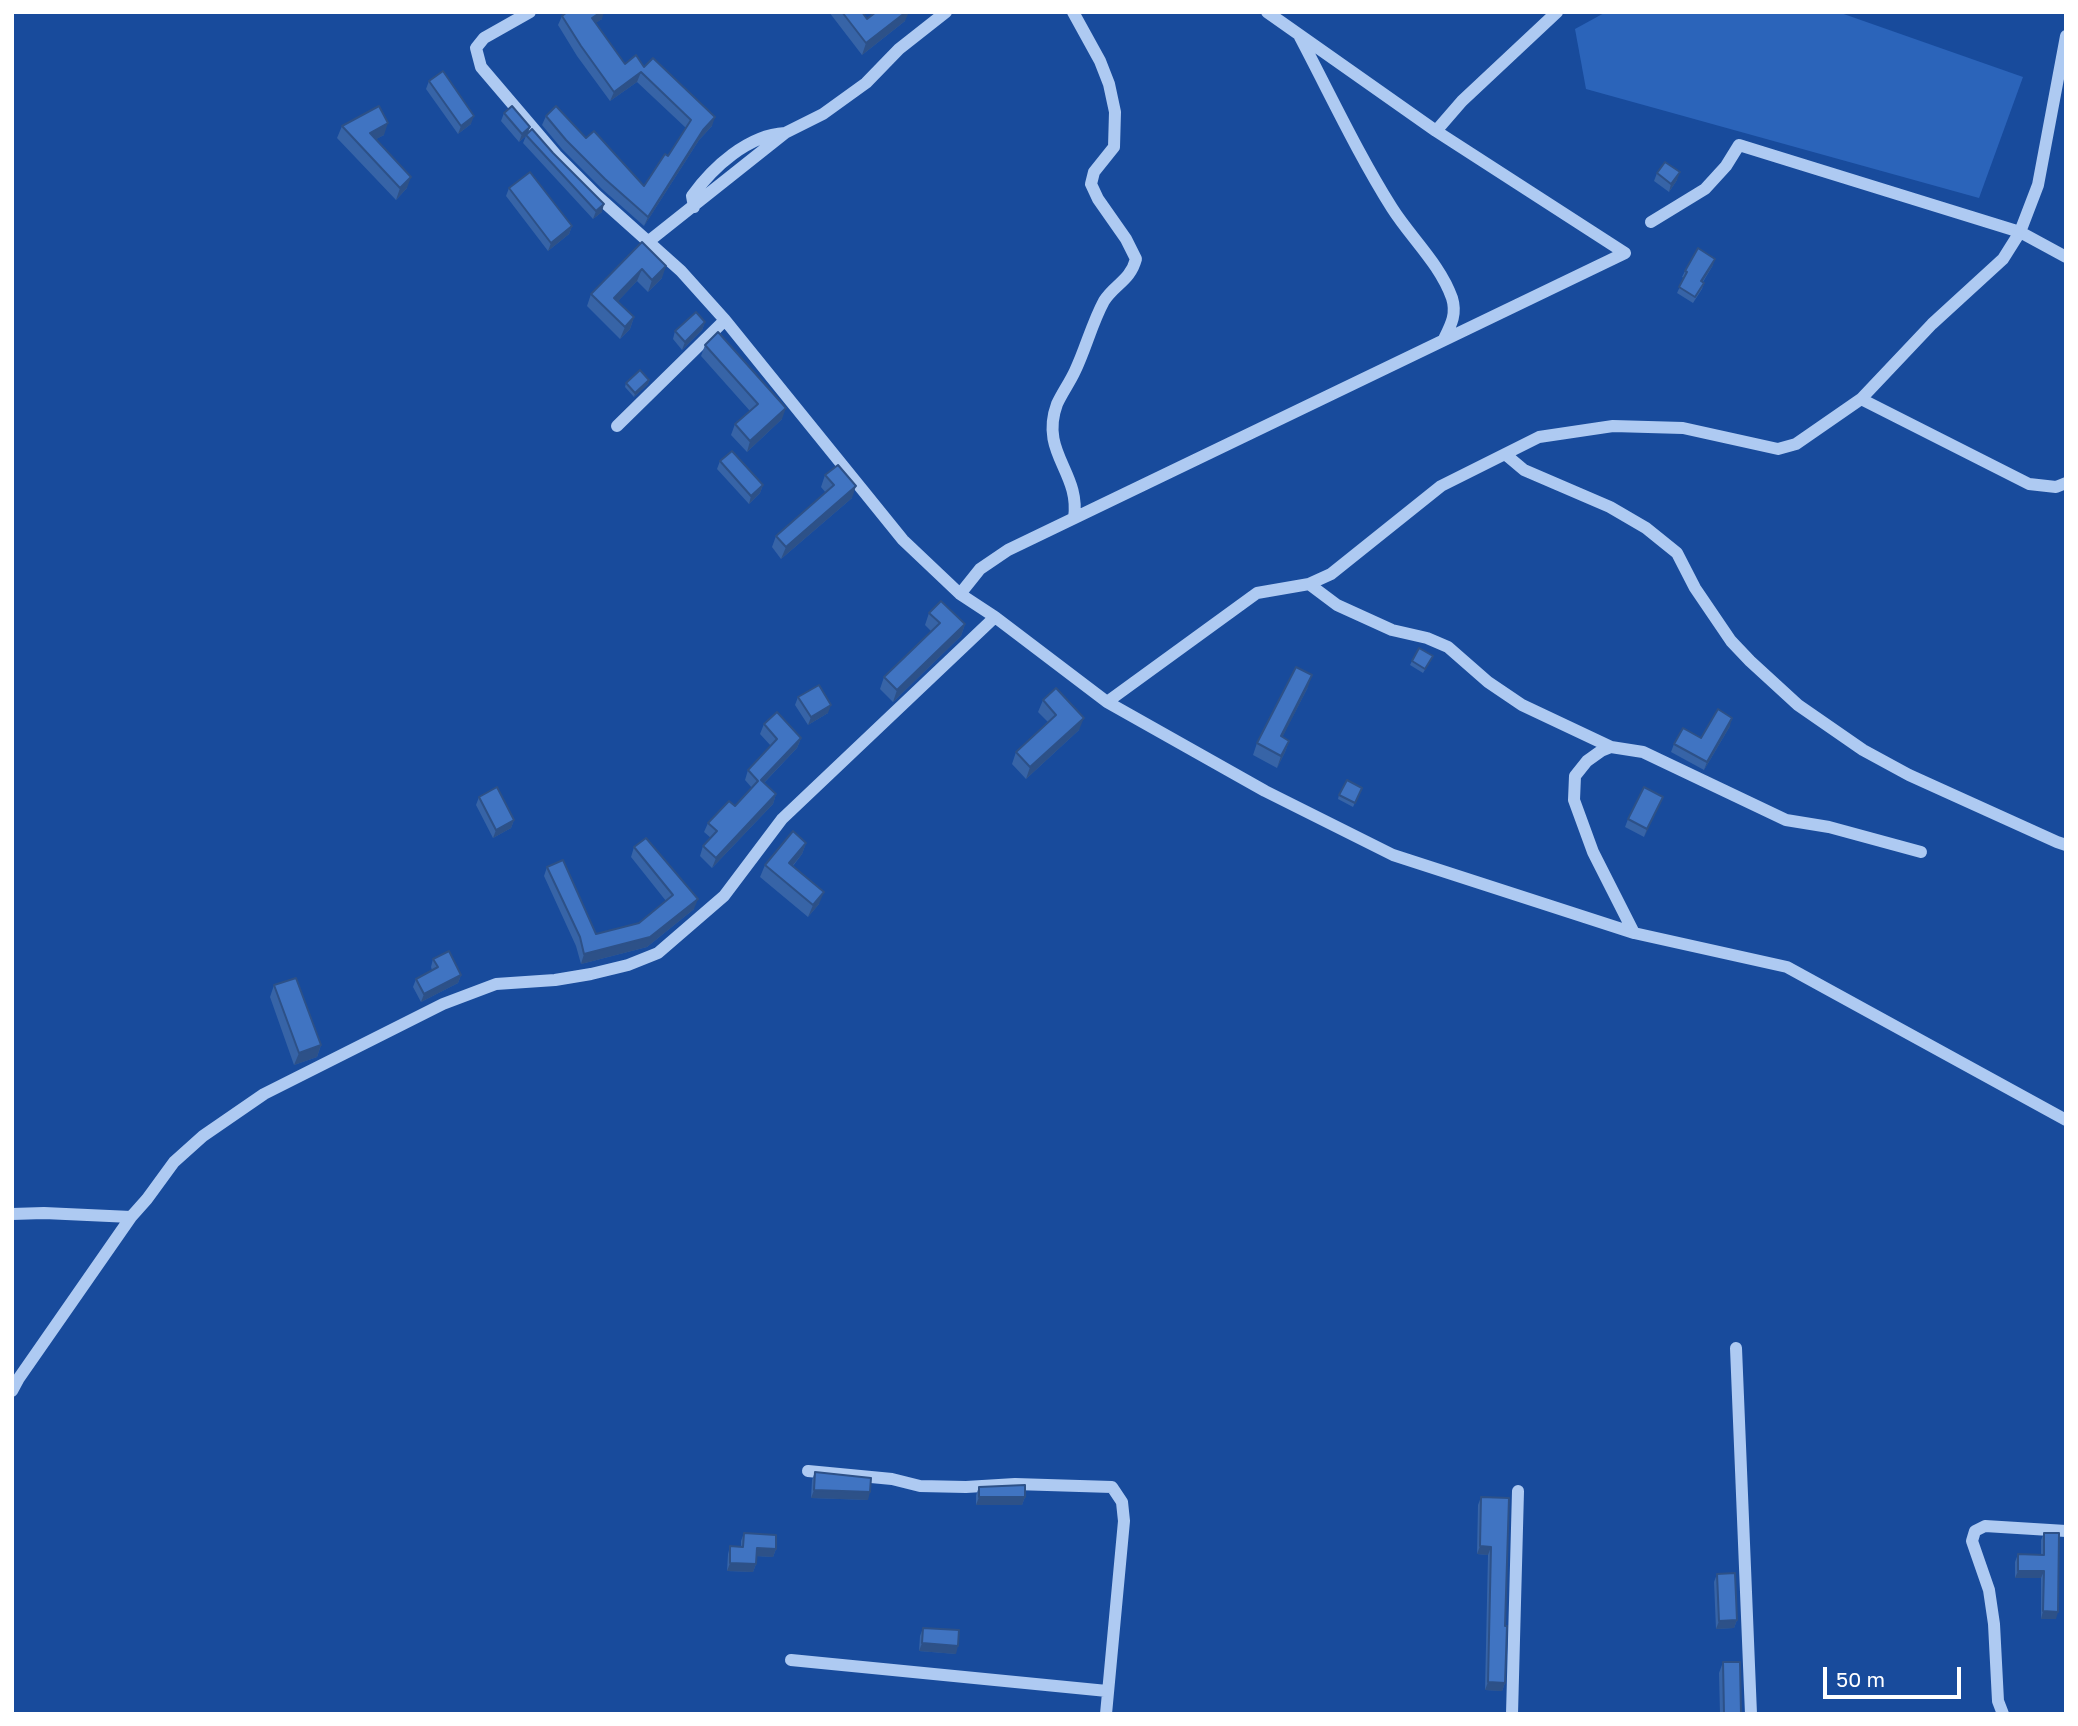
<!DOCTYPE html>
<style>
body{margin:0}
#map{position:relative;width:2078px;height:1726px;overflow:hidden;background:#184b9c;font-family:"Golos Text",sans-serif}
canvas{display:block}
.frame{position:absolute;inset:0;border:14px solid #fff;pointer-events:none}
.scale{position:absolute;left:1823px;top:1667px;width:138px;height:32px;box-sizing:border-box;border:4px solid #fff;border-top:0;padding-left:9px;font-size:21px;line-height:24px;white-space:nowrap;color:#fff;-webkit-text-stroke:5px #184b9c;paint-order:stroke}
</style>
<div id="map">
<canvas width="2078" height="1726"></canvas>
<div class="frame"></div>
<div class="scale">50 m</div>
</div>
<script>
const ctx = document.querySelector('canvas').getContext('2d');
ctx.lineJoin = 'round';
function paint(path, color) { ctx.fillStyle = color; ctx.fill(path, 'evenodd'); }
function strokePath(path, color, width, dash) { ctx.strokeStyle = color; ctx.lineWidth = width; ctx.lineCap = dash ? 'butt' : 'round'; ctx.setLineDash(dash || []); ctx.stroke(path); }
paint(new Path2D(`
 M1606,12H1838L2023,77L1979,198L1586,89L1575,29Z`), '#2b64ba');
strokePath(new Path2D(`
 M530,12L484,38L476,48L481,67L556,155L596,195L681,271L725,320L903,540L960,594L995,617L1107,702L1265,791L1393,855L1634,933L1787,967L2066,1120
 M1073,12L1100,61L1109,84L1115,112L1114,147L1094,172L1091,184L1098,199L1126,239L1136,259C1130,281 1115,284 1104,301C1092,323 1086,348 1075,371C1070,382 1062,393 1057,404C1039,453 1081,472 1074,518
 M1300,37C1330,94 1358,154 1392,208C1411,238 1440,264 1452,298C1457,314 1451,325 1444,339
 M1436,131L1462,101L1557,12
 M694,207L692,196C713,167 748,135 785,133
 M1651,222L1705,189L1726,166L1739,145L2020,232L2066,257
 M649,241L785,133L823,114L866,83L899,49L946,12
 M1861,399L1932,324L2003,259L2020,232L2038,185L2066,36
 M617,426L725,320
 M1505,454L1524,470L1610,507L1646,528L1677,553L1695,588L1731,641L1750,661L1798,705L1863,750L1909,775L2057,842L2066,845
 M1309,584L1337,605L1392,630L1427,638L1448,647L1488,682L1522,705L1611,747
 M960,594L980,569L1008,550L1625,253L1436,131L1267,12
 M1107,702L1257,593L1309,584L1331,574L1441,486L1539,437L1613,426L1683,428L1778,449L1796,444L1861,399L2029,484L2056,487L2066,483
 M1634,933L1593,852L1574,800L1575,776L1587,761L1601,751L1611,747L1643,752L1786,820L1829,827L1921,852
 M12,1214L44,1213L131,1217L147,1199L174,1162L203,1136L264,1094L443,1004L496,984L555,980L591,974L628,965L658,953L724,896L782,819L995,617
 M1736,1348L1751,1714
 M12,1391L19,1378L131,1217
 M808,1471L892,1479L920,1486L966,1487L1015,1484L1112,1487L1122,1502L1124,1521L1106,1714
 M791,1660L1107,1691
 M1512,1714L1518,1491
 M2003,1714L1998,1701L1994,1624L1989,1590L1972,1541L1975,1531L1985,1526L2066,1531`), '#aecaf2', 12);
paint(new Path2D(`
 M829,12H862L867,19L905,21L862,55Z
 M562,16L602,19L595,23L625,64L644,67L712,126L699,140L644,226L602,189L562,149L542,125L546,116L586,138L644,186L668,156L686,128L637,82L610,101L577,56L558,25Z
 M429,81L471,124L458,134L426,89Z
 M504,113L530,127L528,133L602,212L593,219L523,143L526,136L519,142L501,121Z
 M342,126L384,135L376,139L407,188L396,200L337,138Z
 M1657,173L1677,180L1669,192L1654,181Z
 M509,188L572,226L569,234L548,251L506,196Z
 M642,242L662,278L648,292L637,281L618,301L634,317L630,329L620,339L587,306L591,294Z
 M1713,265L1703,282L1704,283L1702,289L1693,303L1677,293L1684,278L1682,277L1685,271Z
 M705,322L702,330L682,350L673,339L675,331Z
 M705,345L782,419L747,452L731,435L735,424L750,411L701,356Z
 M649,380L648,384L634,397L625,387L626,383Z
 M720,461L763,485L760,493L749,504L717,469Z
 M825,475L852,498L781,559L772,547L776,536L826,493L821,487Z
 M929,613L965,624L961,636L893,702L880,689L884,677L931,631L925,625Z
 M1431,660L1423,673L1410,665L1412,661Z
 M1308,687L1282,737L1289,741L1285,752L1277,768L1253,755L1257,743Z
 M798,697L828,713L808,725L795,705Z
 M1043,700L1079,730L1026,779L1012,764L1016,752L1048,722L1038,712Z
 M764,724L801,738L797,748L764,783L776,794L773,804L712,868L700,856L703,846L711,838L704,832L708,823L735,806L752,788L745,780L748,770L771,746L760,734Z
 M1730,726L1704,770L1671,752L1674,744L1701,738Z
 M1362,788L1353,807L1338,799L1339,795Z
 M479,797L514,820L511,828L493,838L476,805Z
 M1663,797L1644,837L1625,827L1628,819Z
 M806,843L802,854L793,866L819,904L808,917L760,877L765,865Z
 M634,847L694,909L647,947L581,964L576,946L544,876L547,867L596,934L639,923L666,901L631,857Z
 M433,959L461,975L458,983L421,1002L413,987L416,979L432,970L431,967Z
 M274,985L321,1045L317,1057L294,1065L270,997Z
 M815,1472L868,1500L811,1498L812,1480Z
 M979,1487L1025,1497L1022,1505H976V1495Z
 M1481,1497L1509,1498L1505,1626V1683L1502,1691L1485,1690L1488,1555L1477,1554L1478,1505Z
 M744,1533L776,1549L773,1557L756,1556V1564L753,1572L727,1571L728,1554L730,1546L741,1547V1541Z
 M2044,1533L2056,1619H2041V1578H2015V1562L2018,1554L2041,1555V1540Z
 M1717,1574L1737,1620L1734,1628L1716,1629L1714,1582Z
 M923,1628L956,1654L919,1651L920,1636Z
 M1723,1662L1741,1714H1720L1719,1673Z`), '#3764a7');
paint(new Path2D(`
 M601,12H604L602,19L588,28L592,18Z
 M906,12H909L905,21L862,55L866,43Z
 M641,72L637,82L610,101L614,92Z
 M474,116L471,124L458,134L461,126Z
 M715,117L712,126L699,140L644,226L648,217L703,130Z
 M388,123L384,135L365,145L370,133Z
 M530,127L527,135L519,142L522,134Z
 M1680,172L1677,180L1669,192L1671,184Z
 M411,177L407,188L396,200L400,188Z
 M604,204L602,212L593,219L596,211Z
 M572,226L569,234L548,251L551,243Z
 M1715,259L1713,265L1699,287L1701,281Z
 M666,266L662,278L648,292L652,280Z
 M642,269L637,281L610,310L614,298Z
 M634,317L630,329L620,339L625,327Z
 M705,322L702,330L682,350L685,342Z
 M649,380L648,384L634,397L635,393Z
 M786,408L782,419L747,452L750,441Z
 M763,485L760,493L749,504L751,496Z
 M856,486L852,498L781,559L786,547Z
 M965,624L961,636L893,702L897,690Z
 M1312,675L1308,687L1277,748L1281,736Z
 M831,705L828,713L808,725L811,717Z
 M1084,718L1079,730L1026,779L1030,767Z
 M1732,718L1730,726L1704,770L1707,762Z
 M801,738L797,748L757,790L761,780Z
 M1289,741L1285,752L1277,768L1281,756Z
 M776,794L773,804L712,868L716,858Z
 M1663,797L1660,805L1644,837L1647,829Z
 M514,820L511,828L493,838L496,830Z
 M806,843L802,854L785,875L789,863Z
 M824,892L819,904L808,917L813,905Z
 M698,899L694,909L647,947L581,964L584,954Z
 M461,975L458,983L421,1002L424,994Z
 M321,1045L317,1057L294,1065L299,1053Z
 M814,1490L870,1492L868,1500L811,1498Z
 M979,1497H1025L1022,1505H976Z
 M1480,1546L1491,1547L1488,1555L1477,1554Z
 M757,1548L776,1549L773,1557L754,1556Z
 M730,1563L756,1564L753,1572L727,1571Z
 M2018,1571H2044L2041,1578H2015Z
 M2043,1611L2058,1612L2056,1619H2041Z
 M1737,1620L1734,1628L1716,1629L1719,1621Z
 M922,1643L958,1646L956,1654L919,1651Z
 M1488,1682L1505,1683L1502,1691L1485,1690Z`), '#2d5188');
const building = new Path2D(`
 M567,12H601L592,18L625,64L636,55L644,67L653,58L715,117L703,130L648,217L605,179L566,140L546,116L556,106L586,138L594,131L644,186L665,154L668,156L691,120L641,72L614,92L581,46L562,16Z
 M842,12H862L867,19L876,12H906L866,43Z
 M443,71L474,116L461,126L429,81Z
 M379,106L388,123L370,133L411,177L400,188L342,126Z
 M512,106L530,127L522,134L504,113Z
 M532,129L553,153L604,204L596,211L526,135Z
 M1665,162L1680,172L1671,184L1657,173Z
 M530,172L572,226L551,243L509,188Z
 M642,242L666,266L652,280L642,269L614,298L634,317L625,327L591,294Z
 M1698,248L1715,259L1701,281L1704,283L1695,297L1679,287L1687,272L1685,271Z
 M696,312L705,322L685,342L675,331Z
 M718,332L786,408L750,441L735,424L758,404L705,345Z
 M640,370L649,380L635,393L626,383Z
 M732,451L763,485L751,496L720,461Z
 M838,465L856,486L786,547L776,536L834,485L825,475Z
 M941,601L965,624L897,690L884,677L940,623L929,613Z
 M1419,648L1433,656L1425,669L1412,661Z
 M1296,667L1312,675L1281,736L1289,741L1281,756L1257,743Z
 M819,685L831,705L811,717L798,697Z
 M1056,688L1084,718L1030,767L1016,752L1056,715L1043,700Z
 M1718,709L1732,718L1707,762L1674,744L1683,728L1701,738Z
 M777,712L801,738L761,780L776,794L716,858L703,846L717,831L708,823L729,801L735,806L758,781L748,770L777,739L764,724Z
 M1347,780L1362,788L1355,803L1339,795Z
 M497,787L514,820L496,830L479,797Z
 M1644,787L1663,797L1647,829L1628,819Z
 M793,831L806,843L789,863L824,892L813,905L765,865Z
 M646,838L698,899L650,937L584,954L580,937L547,867L563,860L596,934L639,923L673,895L634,847Z
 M449,951L461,975L424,994L416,979L438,967L433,959Z
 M296,978L321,1045L299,1053L274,985Z
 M815,1472L871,1478L870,1492L814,1490Z
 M1025,1485V1497H979V1487Z
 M1481,1497L1509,1498L1505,1626H1507L1505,1683L1488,1682L1491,1547L1480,1546Z
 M744,1533L776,1535V1549L757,1548L756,1564L730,1563V1546L743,1547Z
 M2044,1533H2059L2058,1612L2043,1611L2044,1571H2018V1554L2044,1555Z
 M1735,1573L1737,1620L1719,1621L1717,1574Z
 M923,1628L959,1630L958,1646L922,1643Z
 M1723,1662H1740L1741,1714H1724Z`);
paint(building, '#4074c2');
strokePath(building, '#2d5188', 2);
</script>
